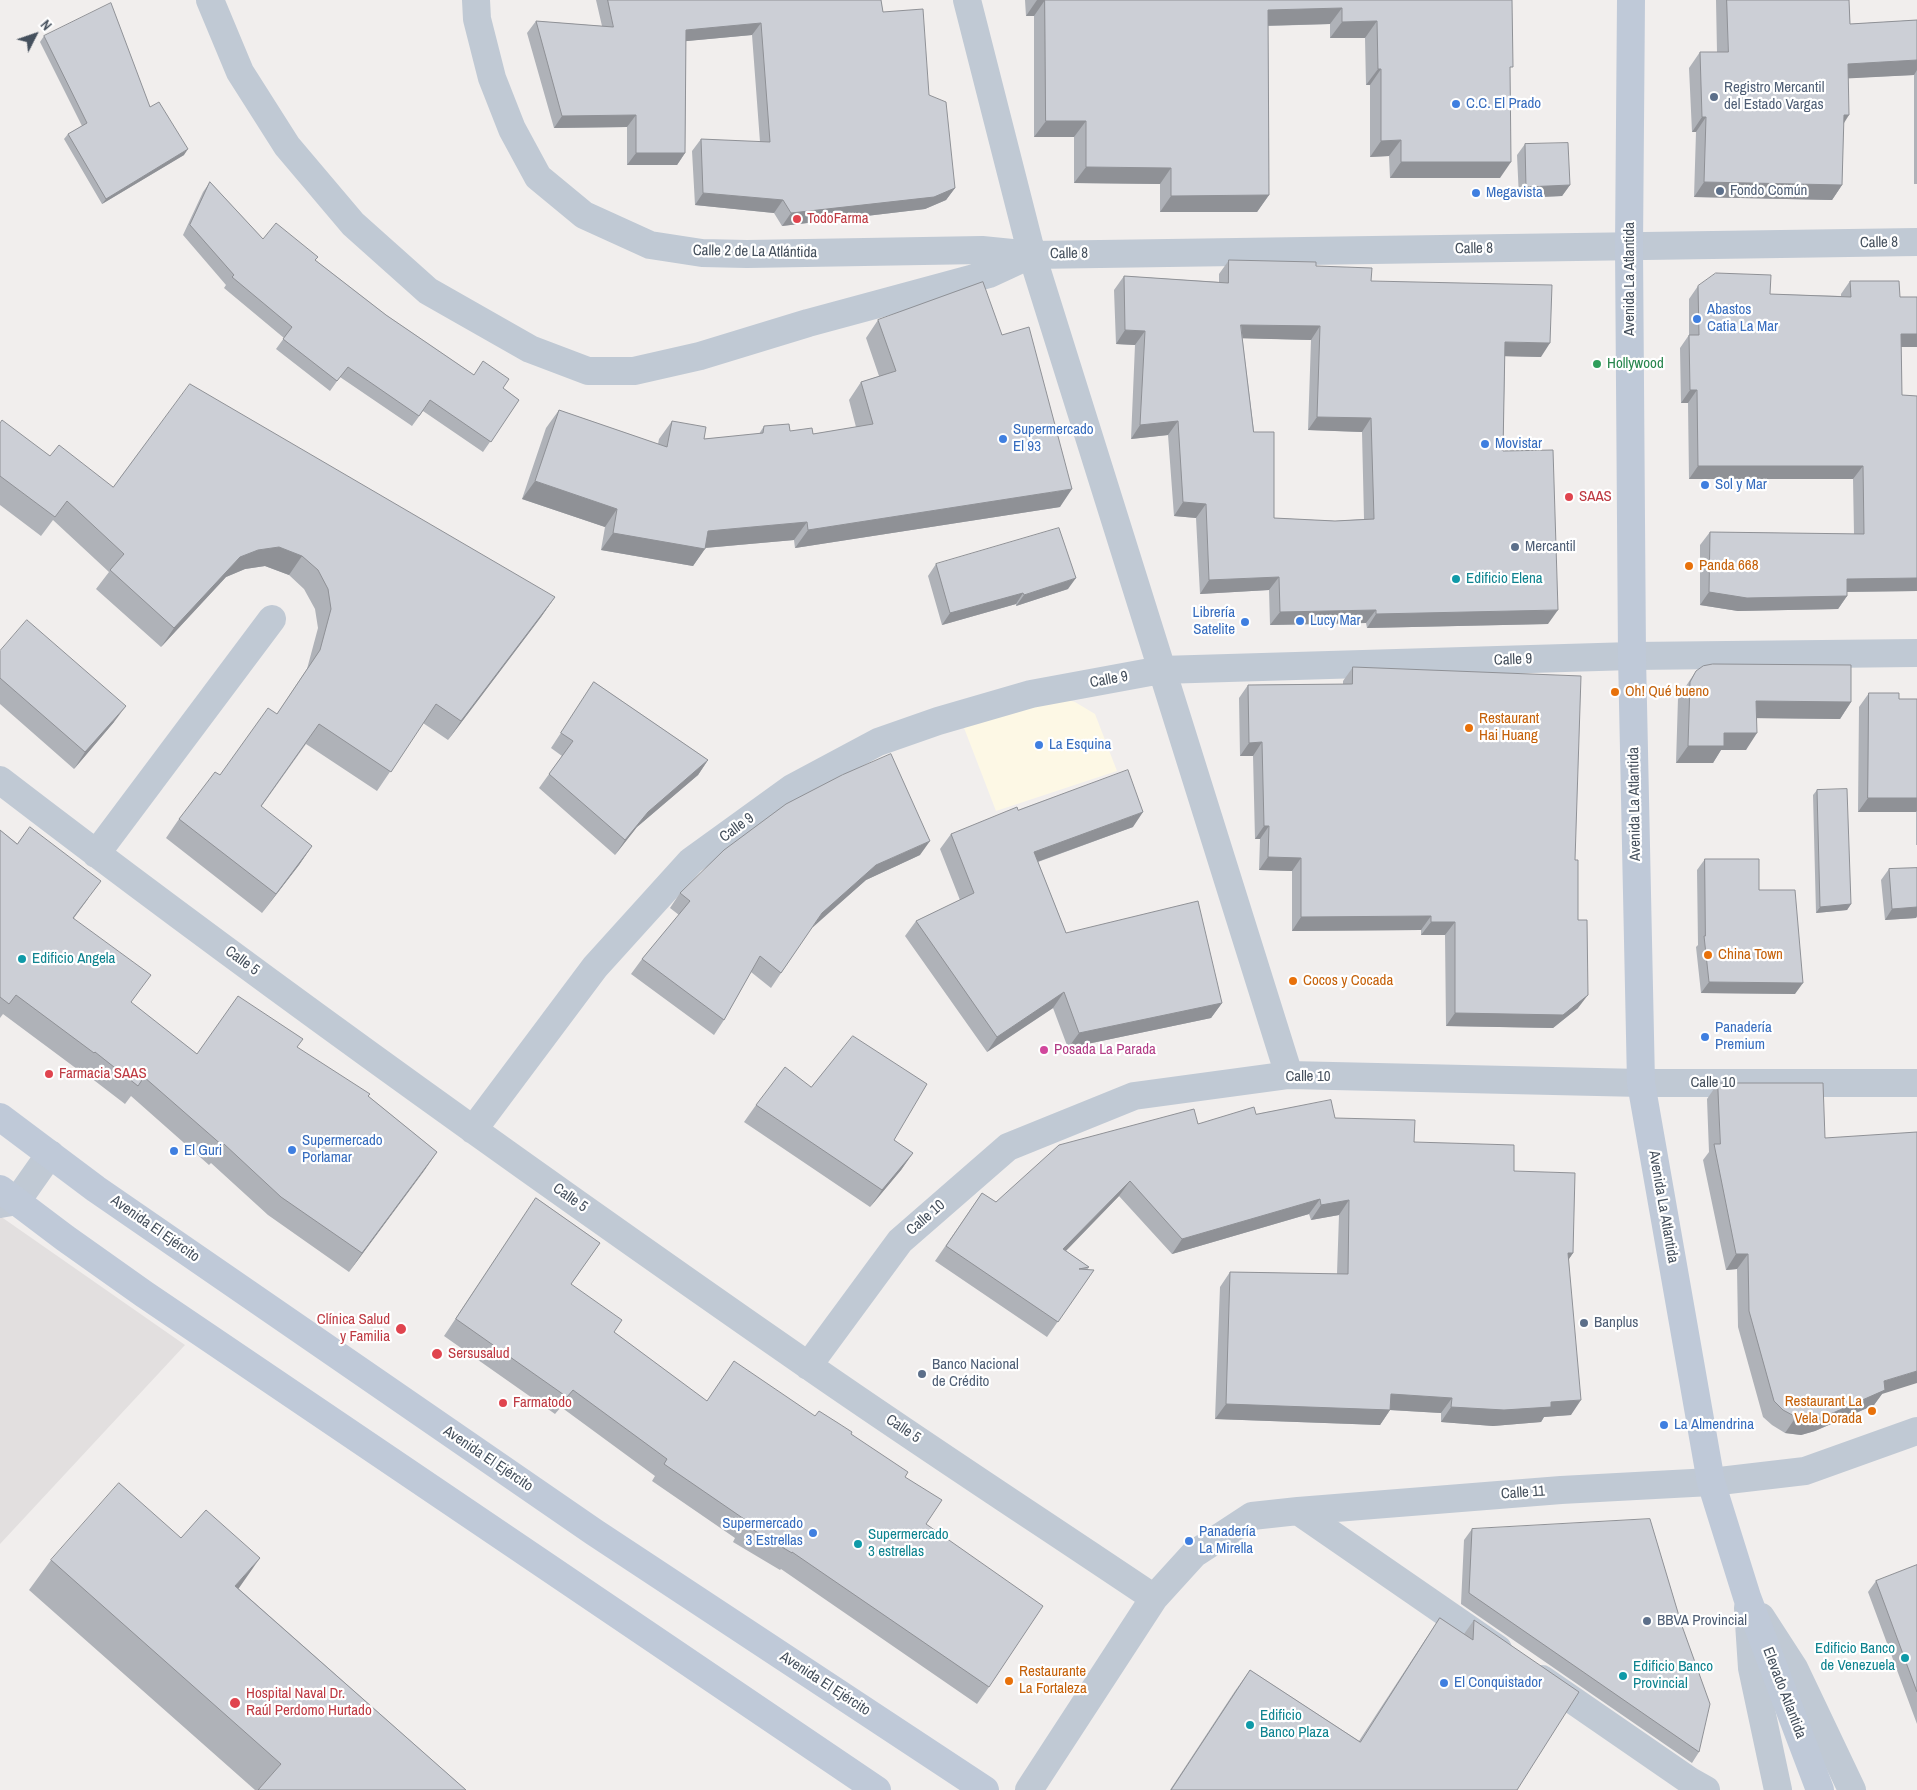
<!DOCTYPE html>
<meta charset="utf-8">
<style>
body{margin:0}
#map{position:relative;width:1917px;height:1790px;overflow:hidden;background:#f1eeed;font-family:"Archivo Narrow",sans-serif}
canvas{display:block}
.north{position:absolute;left:10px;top:10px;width:50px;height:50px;-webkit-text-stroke:4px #fff;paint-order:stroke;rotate:49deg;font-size:14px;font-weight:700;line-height:20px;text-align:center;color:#45505d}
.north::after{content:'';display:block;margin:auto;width:18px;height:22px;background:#45505d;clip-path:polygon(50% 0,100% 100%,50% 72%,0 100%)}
</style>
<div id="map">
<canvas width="1917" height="1790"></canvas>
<div class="north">N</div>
</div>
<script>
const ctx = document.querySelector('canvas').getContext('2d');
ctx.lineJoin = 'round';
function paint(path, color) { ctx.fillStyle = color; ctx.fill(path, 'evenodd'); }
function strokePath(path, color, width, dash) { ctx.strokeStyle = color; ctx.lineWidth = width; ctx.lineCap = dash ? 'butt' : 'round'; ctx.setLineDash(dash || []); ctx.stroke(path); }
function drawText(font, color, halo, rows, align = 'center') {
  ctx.font = font + ' "Archivo Narrow",sans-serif'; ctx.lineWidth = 4.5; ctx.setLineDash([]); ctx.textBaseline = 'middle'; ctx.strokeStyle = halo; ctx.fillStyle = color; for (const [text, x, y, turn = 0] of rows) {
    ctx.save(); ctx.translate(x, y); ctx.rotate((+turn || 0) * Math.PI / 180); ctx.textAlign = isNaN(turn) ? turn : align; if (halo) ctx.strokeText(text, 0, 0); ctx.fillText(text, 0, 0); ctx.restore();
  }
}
paint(new Path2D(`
 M1047,693L1075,702L1095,714L1117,771L996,811L961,720Z`), '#fdf8e5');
paint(new Path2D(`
 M0,1216L185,1345L0,1544Z`), '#e2dfdf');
strokePath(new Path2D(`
 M210,0L240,72L287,146L353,224L428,291L530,349L588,371H634L700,356L808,323L989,274L1030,255
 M476,0L477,19L492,78L512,129L538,177L584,215L650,245L702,253L747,254L982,250L1032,255L1917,242
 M967,0L1032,255L1289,1075
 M0,780C263,982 534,1175 806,1364C921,1444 1038,1520 1154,1598
 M96,854L272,619
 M473,1130L595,967L691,861L792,788L878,742L938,721L1031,694L1161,670L1632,656L1917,653
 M0,1204L17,1201L50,1154
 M808,1366L900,1241L1008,1147L1134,1096L1289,1075L1641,1083H1917
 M1298,1511L1498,1649
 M1748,1608L1752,1668L1778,1790
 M1761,1617L1794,1668L1852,1790
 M1542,1679L1690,1781L1706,1790
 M1029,1790L1154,1598L1194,1554L1252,1516L1298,1511L1561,1490L1711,1482L1805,1471L1917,1431`), '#c0c9d4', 28);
strokePath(new Path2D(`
 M1631,0L1629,247L1632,656L1641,1083L1711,1482L1747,1597L1820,1790
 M0,1117L96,1189L594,1532L985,1790
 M0,1189L65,1238L144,1294L877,1790`), '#bfc9d8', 28);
paint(new Path2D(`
 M596,0H881L883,12L929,95L955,188L946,200L925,209L782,226L774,213L695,205L692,151L701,139L760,142L752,35L686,41L685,153L677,165H627V127L554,128L527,33L536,21L602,26Z
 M1025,0H1512L1510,72L1500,178H1390L1389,156L1370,157V85H1366L1365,38H1330V24L1268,26L1269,195L1257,212H1160V184L1074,183V137H1034V16H1026Z
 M1716,0H1849L1850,24L1917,20V184H1914V75L1848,78L1843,124L1842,185L1832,200L1694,197L1696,132H1692L1689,68L1700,52H1717Z
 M44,36L150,107L184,155L102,204L64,139L68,134L82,126L40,42Z
 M1525,144L1570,185L1562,196L1519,198L1517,155Z
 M210,182L263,239L315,260L386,315L474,375L503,388L519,400L483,452L423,411L412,426L340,377L330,391L276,349L284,338L224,288L226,285L183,235L203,192Z
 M1229,260L1316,266L1371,281L1541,357L1505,356L1503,451L1548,624L1367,628L1366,623L1270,625L1269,590L1200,594L1196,518L1174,516L1168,435L1131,439L1135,345L1116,344L1114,290L1124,276L1219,282V274ZM1242,338L1311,340L1308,430L1362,432L1364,519L1335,521L1274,518L1254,432Z
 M1850,281L1901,347L1902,395L1917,396V591L1847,592V596L1838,609L1738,611L1700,605V545L1710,532L1854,534L1853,479H1689L1688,403H1681L1680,348L1689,335V299L1698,286L1770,294L1841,296V294Z
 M878,320L1060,507L795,548L794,540L705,548L693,566L601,550L605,527L522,499L546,428L559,410L658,444L659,439L672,421L704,439L759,434L764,426L790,431L813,434L856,427L849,400L861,382L879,376L866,338Z
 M0,423L50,456L113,487L555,597L541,617L448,740L423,723L377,791L306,744L261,807L312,846L299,865L262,913L166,838L179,819L277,714L307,669L318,628L315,609L304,589L289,575L265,566L245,569L226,577L161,647L96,589L109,572L53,520L41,536L0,505Z
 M936,564L1068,589L1016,606V604L942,625L928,576Z
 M0,651L114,722L74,769L0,704Z
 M1353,667L1575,860L1578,1008L1553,1028L1446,1026L1445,935H1421V930L1292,931V871L1259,870L1260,839H1255L1253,756H1240L1239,698L1248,685L1343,684V681Z
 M1696,671L1851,702L1840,719L1757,718L1746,750H1721L1713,763H1676L1678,698Z
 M594,682L708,760L698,775L637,827L615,855L539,788L562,756L551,748Z
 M1869,693L1899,699H1917V845H1916V812H1858L1859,707Z
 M1817,790L1851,904L1847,910L1816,913L1813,795Z
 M1018,810L1133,827L1038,862L1066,933L1222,1003L1211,1018L1068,1048L1053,1008L987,1052L905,936L916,921L960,900L940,849L951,834Z
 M0,830L88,899L74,918L131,1003L197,1054L297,1048L368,1096L437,1152L349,1272L268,1215L211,1163L209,1165L131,1096L125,1104L82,1071L81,1072L3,1014L0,1018Z
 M920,855L866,880L812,927L771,988L751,972L724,1020L714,1035L631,974L642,959L679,915L670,908L680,893Z
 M1705,859L1759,890L1795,994L1701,993L1696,947L1698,945L1697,870Z
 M1917,868V916L1916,918L1885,920L1881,880L1889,869Z
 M1718,1083L1825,1138L1882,1394L1874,1405L1815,1431L1801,1435L1785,1433L1772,1425L1763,1417L1738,1327L1737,1269L1726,1270L1703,1160L1709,1152L1707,1099Z
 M811,1087L894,1140L913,1153L901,1170L870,1207L744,1122L756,1105Z
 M1256,1114L1335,1118L1414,1142L1514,1171L1573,1253L1568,1260L1571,1415L1544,1417L1541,1422L1493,1426L1441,1422V1413L1390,1410L1380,1425L1215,1419L1220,1287L1230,1272L1337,1274L1339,1215L1311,1220L1309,1214L1172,1254L1119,1196L1066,1251L1089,1267L1087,1270H1094L1047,1337L935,1261L982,1193L996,1202L1198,1124Z
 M536,1198L600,1243L571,1284L614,1332L706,1401L815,1416L851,1434L905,1477L926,1524L989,1687L977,1704L781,1569L780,1570L733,1542L735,1538L652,1481L655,1476L561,1407L555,1414L444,1336Z
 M1472,1529L1699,1752L1692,1763L1461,1604L1464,1540Z
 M51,1560L238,1588L466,1790H255L29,1590Z
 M1917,1565V1724L1868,1592L1876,1581Z
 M1440,1618L1464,1634L1474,1620L1517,1790H1170L1235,1691L1250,1670L1359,1741L1425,1640Z`), '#afb2b8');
paint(new Path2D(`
 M1037,0H1045L1034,16H1026Z
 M1342,8L1330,24L1256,26L1268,10Z
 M1377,21L1365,38H1330L1342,22Z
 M761,23L752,35L677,42L686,30Z
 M1917,60V70L1914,75L1837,79L1848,64Z
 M1378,69H1381L1370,85H1366Z
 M636,115L627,127L554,128L562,116Z
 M1844,115H1849L1839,131Z
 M1702,117H1706L1696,132H1692Z
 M1046,121H1086L1074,137H1034Z
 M1401,140L1389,156L1370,157L1381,141Z
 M188,149L184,155L102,204L106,199Z
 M636,153H685L677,165H627Z
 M1401,162H1511L1500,178H1390Z
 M1086,167L1171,168L1160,184L1074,183Z
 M1704,182L1842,185L1832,200L1694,197Z
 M1570,185L1562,196L1519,198L1526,187Z
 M955,188L946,200L925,209L782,226L791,213Z
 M703,193L783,200L774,213L695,205Z
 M1269,195L1257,212H1160L1171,196Z
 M1241,325L1320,326L1311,340L1231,338Z
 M1125,330L1145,331L1135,345L1116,344Z
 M1901,334H1917V347H1891Z
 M1505,342L1550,343L1541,357L1495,356Z
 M1690,390H1697L1688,403H1681Z
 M1317,417L1371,418L1362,432L1308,430Z
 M1178,421L1168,435L1131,439L1140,425Z
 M1698,466H1863L1853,479H1689Z
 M535,481L617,509L605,527L522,499Z
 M1072,489L1060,507L795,548L808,530Z
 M1183,502L1206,504L1196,518L1174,516Z
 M807,522L794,540L704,548L705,549L693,566L601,550L613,533L708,531Z
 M279,547L302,556L289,575L265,566L245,569L226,577L161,647L174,628L240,557L258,550Z
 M1279,577L1269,590L1200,594L1209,580Z
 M1076,578L1068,589L1016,606L1024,595Z
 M1917,578V591L1838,592L1847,579Z
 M1709,592L1847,596L1838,609L1738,611L1700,605Z
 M1023,593L1016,604L942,625L950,613Z
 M555,597L541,617L448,740L461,721Z
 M1376,610L1366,623L1270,625L1280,612Z
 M1558,610L1548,624L1367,628L1376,614Z
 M1756,701L1851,702L1840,719L1745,718Z
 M126,706L114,722L74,769L85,752Z
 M1724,733H1757L1746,750H1721L1713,763H1676L1688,746Z
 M1262,742L1253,756H1240L1249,743Z
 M708,760L698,775L637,827L615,855L625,840L648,812Z
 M1868,798H1917V811L1916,812H1858Z
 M1143,812L1133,827L1023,867L1034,852Z
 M1264,826H1269L1260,839H1255Z
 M930,841L920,855L866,880L812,928L822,913L876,865Z
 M312,846L299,865L262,913L276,894Z
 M1268,857L1301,858L1292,871L1259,870Z
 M1851,904L1847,910L1816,913L1820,907Z
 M1917,907V916L1916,918L1885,920L1892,909Z
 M1431,916L1421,930L1292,931L1301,917Z
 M1431,922H1455L1445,935H1421Z
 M1709,982L1803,983L1795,994L1701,993Z
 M1064,992L1053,1008L987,1052L997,1037Z
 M1588,995L1578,1008L1553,1028L1446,1026L1455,1013Z
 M1222,1003L1211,1018L1068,1048L1079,1033Z
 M437,1152L424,1171L349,1272L362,1253Z
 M913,1153L901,1170L870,1207L882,1190Z
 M1130,1181L1119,1196L1053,1264L1063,1249Z
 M1320,1199L1309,1214L1172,1254L1182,1239Z
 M1349,1200L1339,1215L1311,1220L1321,1205Z
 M1568,1253H1573L1563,1268Z
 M1736,1254H1748L1737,1269L1726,1270Z
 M1917,1371V1383L1882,1394L1874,1405L1815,1431L1801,1435L1785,1433L1796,1417L1884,1381Z
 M1391,1394L1452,1398L1441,1413L1390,1410L1380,1425L1215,1419L1226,1404Z
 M1581,1400L1571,1415L1544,1417L1541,1422L1493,1426L1441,1422L1451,1407Z
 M260,1558L239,1588L214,1616L235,1586Z`), '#8f9196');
const building = new Path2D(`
 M608,0H881L883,12L923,9L929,95L946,102L955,188L934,197L791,213L783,200L703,193L701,139L770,142L761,23L686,30L685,153H636V115L562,116L536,21L613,27Z
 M1045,0H1512L1513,67H1510L1511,162H1401V140L1381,141V69H1378L1377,21L1342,22V8L1268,10L1269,195L1171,196V168L1086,167V121H1046Z
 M1727,0H1849L1850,24L1917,20V60L1848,64L1849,115H1844L1842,185L1704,182L1706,117H1702L1700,52H1728Z
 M111,3L150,107L159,102L188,149L106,199L68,134L87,123L44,36Z
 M1568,143L1570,185L1526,187L1525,144Z
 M210,182L263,239L276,223L318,257L315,260L386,315L474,375L483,361L509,379L503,388L519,400L491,442L430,400L419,416L348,367L337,381L283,339L292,327L232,277L234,275L190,225Z
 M1229,260L1316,262V266L1372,268L1371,281L1552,285L1550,343L1505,342L1503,451L1553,450L1558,610L1376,614V610L1280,612L1279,577L1209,580L1206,504L1183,502L1178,421L1140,425L1145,331L1125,330L1124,276L1228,283ZM1241,325L1320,326L1317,417L1371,418L1374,519L1335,521L1274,518V432H1254Z
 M1716,273L1771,275L1770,294L1851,297L1850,281H1899L1900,297H1917V334H1901L1902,395L1917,396V578L1847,579V596L1747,598L1709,592L1710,532L1864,534L1863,466H1698L1697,390H1690L1689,335H1699L1698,286Z
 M983,282L1002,335L1029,327L1072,489L808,530L807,522L708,531L705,549L613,533L617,509L535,481L559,410L667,447L672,421L706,427L704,439L763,433L764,426L789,424L790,431L812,428L813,434L873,424L861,382L896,371L878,320Z
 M190,384L555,597L461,721L436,704L391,772L319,724L261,806L312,846L276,894L179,819L215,772L220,775L268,708L277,714L320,650L331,609L328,589L318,570L302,556L279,547L258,550L240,557L174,628L110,570L124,554L67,501L55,517L0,476V423L2,420L50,456L59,445L113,487Z
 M1059,528L1076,578L1024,595L1023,593L950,613L936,564Z
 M27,620L126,706L85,752L0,678V651Z
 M1713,664L1851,665V702L1756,701L1757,733H1724V746H1688L1690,682L1696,671L1703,666Z
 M1353,667L1581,676L1575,860H1578V920H1587L1588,995L1563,1015L1455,1013V922H1431V916L1301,917V858L1268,857L1269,826H1264L1262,742L1249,743L1248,685L1352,684Z
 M594,682L708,760L648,812L625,840L549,774L573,741L561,733Z
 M1869,693H1899V699H1917V798H1868Z
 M891,754L930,841L876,865L822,913L781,973L760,956L724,1020L642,959L690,901L680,893L724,850L786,804L842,775Z
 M1128,770L1143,812L1034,852L1066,933L1198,901L1222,1003L1079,1033L1064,992L997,1037L916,921L974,893L951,834L1017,807L1018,810Z
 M1847,789L1851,904L1820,907L1817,790Z
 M30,827L101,881L73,918L151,975L131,1002L197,1054L238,996L303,1039L297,1047L370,1094L368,1096L437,1152L362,1253L281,1197L224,1144L223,1146L144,1077L138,1086L95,1052L94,1053L16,995L9,1004L0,997V830L17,844Z
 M1705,859H1759V890H1795L1803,983L1709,982L1704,936H1705Z
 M1917,868V907L1892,909L1889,869Z
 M853,1036L927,1084L894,1140L913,1153L882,1190L756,1105L785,1067L811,1087Z
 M1718,1083H1823L1825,1138L1917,1132V1371L1884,1381L1885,1390L1826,1416L1812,1419L1796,1417L1783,1410L1774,1401L1749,1311L1748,1254H1736L1714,1144H1720Z
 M1331,1100L1335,1118L1415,1120L1414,1142L1514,1145V1171L1575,1173L1573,1253H1568L1581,1400L1551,1402V1407L1504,1410L1451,1407L1452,1398L1391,1394L1390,1410L1226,1404L1230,1272L1348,1274L1349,1200L1321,1205L1320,1199L1182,1239L1130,1181L1063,1249L1089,1267L1079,1269L1094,1270L1058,1322L946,1246L982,1193L996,1202L1059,1145L1194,1109L1198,1124L1254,1107L1256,1114Z
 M536,1198L600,1243L571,1284L622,1320L614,1332L707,1401L734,1361L815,1416L819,1411L838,1423L852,1432L851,1434L908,1472L905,1477L942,1500L926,1524L1043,1606L989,1687L792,1552V1553L745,1525L747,1521L664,1464L667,1459L573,1390L567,1397L456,1319Z
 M119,1483L181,1538L206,1510L260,1558L235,1586L466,1790H258L281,1764L51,1560Z
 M1650,1519L1682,1626L1710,1704L1699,1752L1469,1593L1472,1529Z
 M1917,1565V1692L1876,1581Z
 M1440,1618L1473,1640L1474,1620L1579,1692L1517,1790H1171L1250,1670L1360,1742Z`);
paint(building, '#cccfd6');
strokePath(building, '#8f9196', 1);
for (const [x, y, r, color] of [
 [1714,97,5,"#5c6f8a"],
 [1456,104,5,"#3f7fe0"],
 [1720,191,5,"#5c6f8a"],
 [1476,193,5,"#3f7fe0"],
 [797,219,5,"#e0444e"],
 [1697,319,5,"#3f7fe0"],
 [1597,364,5,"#2e9e5b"],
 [1003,439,5,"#3f7fe0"],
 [1485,444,5,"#3f7fe0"],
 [1705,485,5,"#3f7fe0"],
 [1569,497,5,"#e0444e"],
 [1515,547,5,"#5c6f8a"],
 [1689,566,5,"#e8710a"],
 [1456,579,5,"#0f9aa8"],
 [1300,621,5,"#3f7fe0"],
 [1245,622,5,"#3f7fe0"],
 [1615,692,5,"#e8710a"],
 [1469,728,5,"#e8710a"],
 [1039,745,5,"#3f7fe0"],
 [1708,955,5,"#e8710a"],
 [22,959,5,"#0f9aa8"],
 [1293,981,5,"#e8710a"],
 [1705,1037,5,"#3f7fe0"],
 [1044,1050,5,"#d1479c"],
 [49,1074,5,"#e0444e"],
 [292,1150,5,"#3f7fe0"],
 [174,1151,5,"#3f7fe0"],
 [1584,1323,5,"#5c6f8a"],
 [401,1329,6,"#e0444e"],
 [437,1354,6,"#e0444e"],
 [922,1374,5,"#5c6f8a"],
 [503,1403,5,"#e0444e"],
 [1872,1411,5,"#e8710a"],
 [1664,1425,5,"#3f7fe0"],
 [813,1533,5,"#3f7fe0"],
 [1189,1541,5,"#3f7fe0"],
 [858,1544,5,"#0f9aa8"],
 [1647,1621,5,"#5c6f8a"],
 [1905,1658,5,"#0f9aa8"],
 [1623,1676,5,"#0f9aa8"],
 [1009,1681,5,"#e8710a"],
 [1444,1683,5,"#3f7fe0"],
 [235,1703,6,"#e0444e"],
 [1250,1725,5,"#0f9aa8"]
]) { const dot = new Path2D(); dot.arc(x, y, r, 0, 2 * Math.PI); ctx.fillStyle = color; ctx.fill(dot); strokePath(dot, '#fff', 2); }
drawText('15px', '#4e5e75', '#fff', [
 ["Registro Mercantil",1724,88],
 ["del Estado Vargas",1724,105],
 ["Fondo Común",1730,191],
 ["Mercantil",1525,547],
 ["Banplus",1594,1323],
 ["Banco Nacional",932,1365],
 ["de Crédito",932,1382],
 ["BBVA Provincial",1657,1621]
], 'left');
drawText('15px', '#366cbe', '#fff', [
 ["C.C. El Prado",1466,104],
 ["Megavista",1486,193],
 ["Abastos",1707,310],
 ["Catia La Mar",1707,327],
 ["Supermercado",1013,430],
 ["El 93",1013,447],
 ["Movistar",1495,444],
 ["Sol y Mar",1715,485],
 ["Librería",1235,613,"right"],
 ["Satelite",1235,630,"right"],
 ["Lucy Mar",1310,621],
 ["La Esquina",1049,745],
 ["Panadería",1715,1028],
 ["Premium",1715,1045],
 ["Supermercado",302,1141],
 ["Porlamar",302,1158],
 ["El Guri",184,1151],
 ["La Almendrina",1674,1425],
 ["Supermercado",803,1524,"right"],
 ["3 Estrellas",803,1541,"right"],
 ["Panadería",1199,1532],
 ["La Mirella",1199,1549],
 ["El Conquistador",1454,1683]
], 'left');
drawText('15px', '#be3a42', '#fff', [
 ["TodoFarma",807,219],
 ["SAAS",1579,497],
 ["Farmacia SAAS",59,1074],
 ["Clínica Salud",390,1320,"right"],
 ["y Familia",390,1337,"right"],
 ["Sersusalud",448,1354],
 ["Farmatodo",513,1403],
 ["Hospital Naval Dr.",246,1694],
 ["Raúl Perdomo Hurtado",246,1711]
], 'left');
drawText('15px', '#45505d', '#fff', [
 ["Calle 8",1879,243,-1],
 ["Calle 8",1474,249,-1],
 ["Calle 2 de La Atlántida",755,252,1],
 ["Calle 8",1069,254,-1],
 ["Avenida La Atlantida",1630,279,-90],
 ["Calle 9",1513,660,-2],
 ["Calle 9",1109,680,-10],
 ["Avenida La Atlantida",1635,804,-91],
 ["Calle 9",737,828,-36],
 ["Calle 5",242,961,36],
 ["Calle 10",1308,1077],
 ["Calle 10",1713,1083],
 ["Calle 5",570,1198,35],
 ["Avenida La Atlantida",1663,1207,80],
 ["Calle 10",926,1218,-41],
 ["Avenida El Ejército",155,1229,35],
 ["Calle 5",903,1429,34],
 ["Avenida El Ejército",488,1459,34],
 ["Calle 11",1523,1493,-4],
 ["Avenida El Ejército",825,1684,33],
 ["Elevado Atlantida",1784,1693,69]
]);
drawText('15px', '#27864d', '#fff', [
 ["Hollywood",1607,364]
], 'left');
drawText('15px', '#c56008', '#fff', [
 ["Panda 668",1699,566],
 ["Oh! Qué bueno",1625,692],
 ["Restaurant",1479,719],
 ["Hai Huang",1479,736],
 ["China Town",1718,955],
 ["Cocos y Cocada",1303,981],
 ["Restaurant La",1862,1402,"right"],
 ["Vela Dorada",1862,1419,"right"],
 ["Restaurante",1019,1672],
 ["La Fortaleza",1019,1689]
], 'left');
drawText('15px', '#0d838f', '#fff', [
 ["Edificio Elena",1466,579],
 ["Edificio Angela",32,959],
 ["Supermercado",868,1535],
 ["3 estrellas",868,1552],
 ["Edificio Banco",1895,1649,"right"],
 ["de Venezuela",1895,1666,"right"],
 ["Edificio Banco",1633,1667],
 ["Provincial",1633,1684],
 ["Edificio",1260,1716],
 ["Banco Plaza",1260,1733]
], 'left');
drawText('15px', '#b23c85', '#fff', [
 ["Posada La Parada",1054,1050]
], 'left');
</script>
